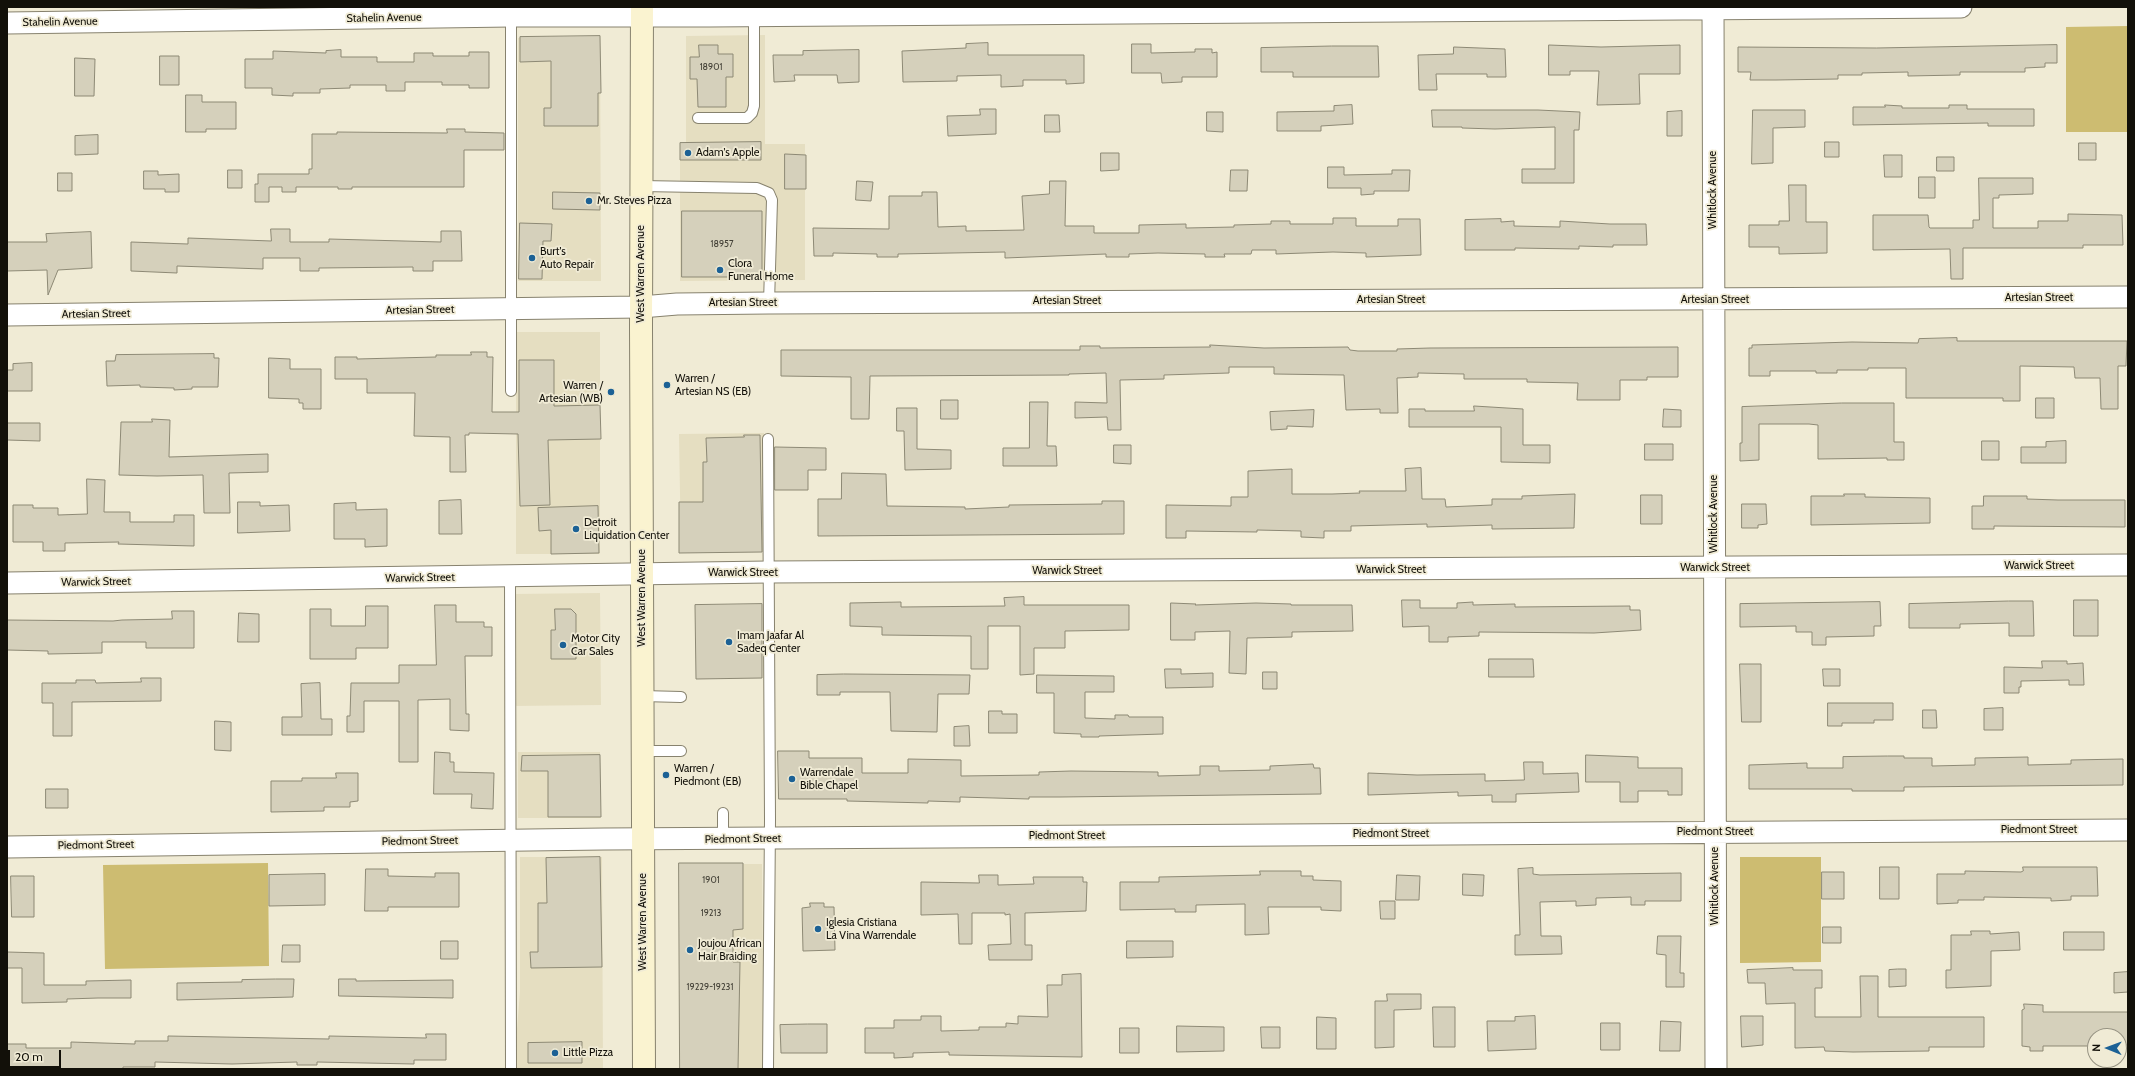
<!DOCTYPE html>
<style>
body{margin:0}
#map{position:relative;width:2135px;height:1076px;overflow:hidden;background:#f0ebd5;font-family:Cabin,sans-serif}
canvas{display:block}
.frame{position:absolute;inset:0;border:8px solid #121009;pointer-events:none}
.north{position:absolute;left:2087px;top:1028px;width:40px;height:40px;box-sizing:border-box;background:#f0ebd5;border:1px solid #979383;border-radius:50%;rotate:271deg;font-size:11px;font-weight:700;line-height:16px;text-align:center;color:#121009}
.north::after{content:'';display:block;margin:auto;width:14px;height:18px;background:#1c6195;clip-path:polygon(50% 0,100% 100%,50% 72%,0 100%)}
.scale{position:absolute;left:8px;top:1050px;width:53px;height:18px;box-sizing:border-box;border:2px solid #121009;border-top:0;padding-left:5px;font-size:12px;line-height:14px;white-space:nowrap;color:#121009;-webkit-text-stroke:3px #f0ebd5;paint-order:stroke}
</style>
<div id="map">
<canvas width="2135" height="1076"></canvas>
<div class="frame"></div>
<div class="north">N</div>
<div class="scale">20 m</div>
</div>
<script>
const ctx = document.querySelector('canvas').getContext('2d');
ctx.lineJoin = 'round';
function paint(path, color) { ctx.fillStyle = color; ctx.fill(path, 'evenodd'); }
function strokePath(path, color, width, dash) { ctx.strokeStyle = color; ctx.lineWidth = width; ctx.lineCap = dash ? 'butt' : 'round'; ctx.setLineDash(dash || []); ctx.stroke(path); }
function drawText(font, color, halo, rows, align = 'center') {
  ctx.font = font + ' Cabin,sans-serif'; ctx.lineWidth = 3.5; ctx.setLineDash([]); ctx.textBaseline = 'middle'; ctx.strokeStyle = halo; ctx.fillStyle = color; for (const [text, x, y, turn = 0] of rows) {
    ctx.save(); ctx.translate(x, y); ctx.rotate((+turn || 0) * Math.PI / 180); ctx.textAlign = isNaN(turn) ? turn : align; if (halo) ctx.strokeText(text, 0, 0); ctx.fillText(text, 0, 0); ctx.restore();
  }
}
paint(new Path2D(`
 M765,35V144H805V280L680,281V145L686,144V36Z
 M518,38H600L601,281H518Z
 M516,332H600V554H516Z
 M764,433L765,552L681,553L679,434Z
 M600,593L601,705L513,706V594Z
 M518,752H600V818H518Z
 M520,857H602L603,1069H516V1041L520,992Z
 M680,864H762L764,1069H681Z`), '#e5dec1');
paint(new Path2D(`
 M2128,26V132H2066V27Z
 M1740,857H1821V962L1740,963Z
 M268,863L269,966L105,969L103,865Z`), '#cdbc71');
const building = new Path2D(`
 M600,36L601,93H598V126H544V108H551V61L520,62V37Z
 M988,43V55H1084V83L1066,84V80H1023V86L1001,87V75L957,76V81L903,82L902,51L966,48V44Z
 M1132,44H1151V53L1195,52V49H1212V53L1217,52V77H1182V82L1162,83L1161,73H1132Z
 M699,45H718V54H733V77H726V107H698L697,79H690V57H699Z
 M1549,45L1601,47L1680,45V74H1639L1640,104L1597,105L1599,71H1570V75H1549Z
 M2057,45V63H2045V67L2025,68V72H1960V75L1908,76V72L1862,73V75H1838V79L1776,80H1750L1751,72H1738V47L1876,48Z
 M1332,46H1378L1379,77H1293V72H1261V48Z
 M1454,47L1505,49L1506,77H1487V74H1436L1437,90H1419L1418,55L1453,54Z
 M341,50V57H377V62H414V53H433V56H469V52H489V88H469V85H442V82H405V91H386V85H350V88L320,89V93H293V96L272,95V88H245V59H273V51L326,53V51Z
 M859,50V82L838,83L837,75H794L795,81L774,82L773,55H803V51Z
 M160,56H179V85H160Z
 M75,58L95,59L94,96H75Z
 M186,95H202V102H236V129H206V132H186Z
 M1352,105L1353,124L1321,126V131H1277V112L1334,111V106Z
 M1885,105L1902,106V108H1949V105H1967V109H2034V126H1988V123L1853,125V107H1885Z
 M980,109H996V134L948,136L947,116L980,115Z
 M1432,110H1538L1580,112L1579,130H1574V183H1522V169H1555V127L1495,129L1462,128V127H1433Z
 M1753,110H1805V127L1773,128V163L1752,164Z
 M1682,111V136H1667V112Z
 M1207,112H1223V132L1207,131Z
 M1045,115H1059L1060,132H1045Z
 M447,129H465V132L504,133V150H464V187H352V189H338V187H296V192H282V187H269V202H255V184H258V174H309V169H312V134H337V132L447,133Z
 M98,135V154L75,155V136Z
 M761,142V160H680V143Z
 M1825,142H1839V157H1825Z
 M2079,143H2096V160H2079Z
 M1101,153H1119V170L1101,171Z
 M785,154L806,155V189H785Z
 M1884,155H1902V177H1885Z
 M1937,157H1954V171H1937Z
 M1328,167H1344V175L1392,174V170H1410L1409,191H1374V194L1361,195V188H1328Z
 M228,170H242V188H228Z
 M1231,170H1248L1247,191H1230Z
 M144,171H158V175L179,174V192H165V189H144Z
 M58,173H72V191H58Z
 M1919,177H1935V198H1919Z
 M1979,178H2033V194L1999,195V198H1993V228H2038V221H2068V214L2122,215L2123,245H2083V248H1963V279H1951L1950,249L1873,250V215H1928L1929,227L1930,228H1973V220H1979Z
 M857,181L873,182L871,201L856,200Z
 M1050,181H1066L1065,226H1094V233H1139V225L1186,224V228L1234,227V225L1271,224V221H1290V224H1333V218H1356V226H1398V219H1420L1421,255L1366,257V253L1333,252L1276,254V250H1252L1251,254H1224L1225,257H1205V254L1158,253L1129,254V257H1106V254L1005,258V252L898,254V257H877V254L833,253V256H814L813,228L889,229V196H922V192H937L938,227L966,226V231L1024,230L1022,196L1049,194Z
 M1789,185H1806V222H1827V253L1779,254V247H1749V225H1779V221H1789Z
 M553,192L600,193V210L553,209Z
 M682,211H762V277H682Z
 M1501,219V222L1514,221V226L1560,227V221L1610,224H1646L1647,245H1613V247L1579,246V249L1515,248V250H1465V220Z
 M520,223L552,224L551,241H543L542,279H519Z
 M271,229H290V242H329V239L441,242V231H461L462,261H433V271H413V267L319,268V271H300V258H263V269L177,266V273L131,271V242L188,244V238L271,241Z
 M91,232L92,268L58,270L48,295L47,270L7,271V242H47L46,234Z
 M1957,338V341H2127L2126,366H2118V409H2101L2100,378H2075L2074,367L2020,366V401H2003V398H1906V368H1868V370H1837V373H1816V371H1770V376H1749V348H1752V345L1852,342L1918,343L1919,339Z
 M1210,345L1264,348L1348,347L1350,350L1358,351H1397V349L1430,348L1678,347V377H1647V380H1620V400H1577L1578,383L1527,382V379H1464V374L1418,373V377L1397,378L1398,413H1380V409L1346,410L1344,375L1274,374V367H1229V373L1164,375V379L1120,380L1121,430H1108L1107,417L1075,418V402L1107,403L1106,373L1069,374V375L870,376L869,419H851V377L781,376V350H1080V346H1100V348L1210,347Z
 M471,352H487V357H493L492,412H519V360H554V406L600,405L601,439L548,440L550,505L520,506L518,434L469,433V435H465L466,472H450V437L414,436L415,393H367V379H335V357H357V359L436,357V355H471Z
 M214,354V358H219L218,387H192V389L174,390V388L140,387V385L107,386L106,361H115L116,355Z
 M269,358L290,359V369H321V409H303V403H299V399L269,398Z
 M32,363V391H7V370H13V364Z
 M2036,398H2054V418H2036Z
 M941,400H958V419H941Z
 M1030,402H1048L1047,446H1056L1057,466H1003V448H1029Z
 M1842,403H1894V442H1904V460H1887V458L1818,459V425L1809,424H1759V460L1740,461V443H1742V407Z
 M1474,406L1523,409V445H1550V463L1501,462V427H1409V409H1425V411H1474Z
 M897,408H917V449L951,450V469L905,470L904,431H897Z
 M1664,409L1681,410V427H1663Z
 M1314,410L1313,427L1287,426V429L1271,430L1270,412Z
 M152,419L170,420L169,457L268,454V472L229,473L230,513H204L203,475L157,476L119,475L121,422H152Z
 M7,423H40V441L7,440Z
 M744,435H760L762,552L679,553V502H703V462H707L706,438L744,437Z
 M1982,441H1999V460H1982Z
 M2066,441V463H2021V447H2046V442Z
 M1645,444H1673V460H1645Z
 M1114,445H1131V464L1114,463Z
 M775,447L826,448V470H808V490H775Z
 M1421,468L1422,499H1445L1446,507L1492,505V499H1522V496L1575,494L1574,528L1492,529V525L1427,527V524L1351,526V531H1324V538L1301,537V531L1257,530V532L1186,531V538H1166V505L1231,506V497H1248V471L1292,469V494H1332L1360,493L1359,491H1406L1405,469Z
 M842,473L886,474L887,506L965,507V509L1009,507V505L1102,504V501H1124V534L818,536V499H841Z
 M87,479L105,480L104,512H130V522H174V515H194V546L118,544L119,542L65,543V551H43V542H13V505H33V508H58V515L87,514Z
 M1844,494H1865V497L1930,498V523L1811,525V496H1844Z
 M1641,495H1662V524H1641Z
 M1984,496H2027V499L2058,500H2125V527L1994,526V529H1972V506H1983Z
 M461,500L462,534H439V501Z
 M238,502H260V506L289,505L290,531L238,533Z
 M356,503V510L387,509V546L365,547V539H334V504Z
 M1742,504H1766L1767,524L1758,525V528H1742Z
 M598,506L599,553L551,554V530L539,531L538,508Z
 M1024,597V605H1129V630L1065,631V648H1034V674L1020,675V626H988V669H971V636L882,635V627L850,626V603L901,602V607L1005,606L1004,598Z
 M1402,600H1420V608H1457V603L1473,602V605L1515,604V607L1630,606V610H1640L1641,630L1594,633L1479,632V636L1448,637V642H1429V626L1403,627Z
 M2074,600H2098V636H2074Z
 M2009,601H2033L2034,636H2009V623L1960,624V628H1909V604Z
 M1880,602L1881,626H1874V636L1826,637V645H1812V632H1796V626L1740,627V604Z
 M1171,603L1196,604L1195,605L1256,603L1291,604V605H1352L1353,631L1292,632V637L1247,638L1246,674L1229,673L1230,631L1195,632V640H1171Z
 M762,604V678L696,679L695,605Z
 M435,605H456V622H484V627H492V656H465L466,714H469V731L450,730V699L418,700V762H399V701H364V732H347V716H350L351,683H399V665H436Z
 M366,606H388V648H356V659H310V609H331V626H365Z
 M555,609H571L576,614V659H551V630H555Z
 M172,611H194V648H146V642H102V653L48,654V651L7,650V620L113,621L122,620L172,619Z
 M239,613L259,614V642H238Z
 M1489,659H1533L1534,677H1489Z
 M2042,661H2067V664L2083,663L2084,685H2069V680L2021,681V687H2019V693H2004V667L2042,668Z
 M1740,664H1761V722H1742Z
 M1165,669H1181V674L1213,673V687L1166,688Z
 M1823,669H1840V686H1824Z
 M1263,672H1277V689H1263Z
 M844,674L970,675L969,694H938L937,732L891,731L890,692H840V695H817V675Z
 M1037,675L1114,676V692H1085V718L1115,719V715H1128L1129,717H1163V734L1099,736V737H1081V734L1054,733V693H1037Z
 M141,678H161V701L72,702V736H53V703H42V683H76V680H95L96,683L141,682Z
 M320,683L321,719H332V735H282V717H302L301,684Z
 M1828,703H1893V720H1874V723H1842V726H1828Z
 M2003,708V730H1984V709Z
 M1923,710H1936L1937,728H1923Z
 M989,711H1002V714H1017V733H989Z
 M215,721L231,722V751L215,750Z
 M969,726L970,746H954V727Z
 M778,751H809V758H862V773H908V759L961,760V776L1039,775V772L1071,771L1158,772V776L1200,775V766H1219V771L1270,770V766L1313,764L1314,768H1320L1321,794L1060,797H1029V799L960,797V802L928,801V803L847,801V799H779Z
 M435,752L450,753V762H454V772L494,773L493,809L471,808L472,794H434Z
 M600,755L601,817H548V771H521L522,756Z
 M1586,755L1638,757V768H1682V795H1668V791H1638V802H1620V782H1586Z
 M1888,756H1904V758H1932V766L1975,765V758L2028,757V765L2071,764V760L2123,759V785L1904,787V791H1852V789H1749V765L1807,763V768H1843V757Z
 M1524,762H1543V774L1578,773L1579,792L1516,794V802H1492V795L1458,796V792L1368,795V773L1417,775L1485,774V781L1524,780Z
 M336,773H358V801L350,802V807H324V811L271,812V781H302V778H336Z
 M46,789H68V808H46Z
 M600,857L602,967L531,968L530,952H538V903H547L546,858Z
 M679,863H743V929L733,930V962H740L738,1069H680Z
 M1880,867H1899V899H1880Z
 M2023,867H2097L2098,896H2071V900L2051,901V898L1984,897V900H1958V903L1937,904V874H1965V871L2021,872L2023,871Z
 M1533,868V874L1540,875L1681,873V901H1645V905H1631V897L1596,898V905L1576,906V901L1540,902L1541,936H1561L1562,954L1515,955V935H1520L1518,869Z
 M366,869H388V876L435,877V873H459V907H388V911H365Z
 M1260,871H1301V876H1313V880L1341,881V911L1321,910V907H1268L1269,934L1245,935V904L1196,905V912H1175V909L1120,910V882H1159V877L1260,875Z
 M1822,872H1844V899H1822Z
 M325,874V905L269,906V875Z
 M1463,874L1484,875L1483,896L1463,895Z
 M979,875H998V885L1034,884L1033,877H1083V882H1087L1086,911L1025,913V945H1032V960H989L988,945L1011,944L1010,914L1005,915V913H972V944H959L958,914L921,915V882L979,883Z
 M1397,875L1420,876L1419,900H1396Z
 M11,876H34V917H12Z
 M1380,901H1395V919H1381Z
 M810,903H824V907H834L835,950L803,951L802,908L810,907Z
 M1823,927H1841V943H1823Z
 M1971,931H1990V934L2019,932L2020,950L1991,951V986L1946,988V970H1951V935H1971Z
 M2064,932H2104V950H2064Z
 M1658,936H1681L1680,973H1684V987H1666V955L1657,954Z
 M441,941H458V959H441Z
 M1127,941H1173V957L1127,958Z
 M283,945H300V962H282Z
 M7,952L44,953V985H86V981L131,980V998H98L67,999V1002L22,1003V968H7Z
 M1793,968V970H1822V988H1815V1017H1861L1860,976H1878V1017H1984V1047H1929V1051L1853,1052L1825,1051L1824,1047L1795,1048V1003L1766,1004L1765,983H1748L1747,970Z
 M1898,969H1906V986L1889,987V970Z
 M2128,972V992L2114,993V973Z
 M1081,974L1082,1057L949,1055V1052L913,1053V1057L894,1058V1053H865V1028H894V1020H921V1016H941V1031L979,1030V1027H1006V1023L1018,1024V1016L1048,1017L1047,985H1062V975Z
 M276,979H294L293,997L177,1000V983L242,982V980Z
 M339,979H356V981L453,980V998L339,996Z
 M1387,994H1421V1009L1394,1010V1047L1375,1048V1001H1387Z
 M2024,1004L2043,1005V1012H2128V1045H2119V1036H2095V1046H2043V1051H2030V1047L2022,1046V1010L2024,1009Z
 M1433,1007H1455V1047H1434Z
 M1535,1016L1536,1049L1488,1051L1487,1021H1515V1017Z
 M1741,1016H1763V1045L1742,1047Z
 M1317,1017L1336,1018V1049H1317Z
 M1661,1021L1681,1022L1680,1051H1660Z
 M1601,1023H1620V1050H1601Z
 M808,1024H827V1053H781L780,1025Z
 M1177,1026L1224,1027V1051L1177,1052Z
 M1261,1027H1280V1048H1262Z
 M1120,1028H1139V1053H1120Z
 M426,1034H446V1060H414V1064L317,1062V1065H297V1062L232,1064L155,1062V1067H123V1069H7V1044H26V1048H71V1042L135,1044V1041H168V1036L329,1039V1036L426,1038Z
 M582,1042V1063H528V1043Z`);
paint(building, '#d5d0bb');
strokePath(building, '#8d8975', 1);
const service = new Path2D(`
 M698,118H747L752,113L754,106V13
 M641,186L757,188L769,193L772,200L769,303
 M511,391V13
 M768,439L770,820L768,1069
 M510,577L511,1069
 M642,696L681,697
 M643,751H681
 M723,813V839`);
const minor = new Path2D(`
 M1713,7L1716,1069
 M7,23L511,16H709L1961,7
 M7,315L641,307L677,304L769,303L2128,297
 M7,583L768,572L2128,565
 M7,847L604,839L2128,830`);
const secondary = new Path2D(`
 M642,7L641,328L644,1069`);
strokePath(service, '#87826e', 12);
strokePath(minor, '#87826e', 23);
strokePath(secondary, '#87826e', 24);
strokePath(service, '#fff', 10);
strokePath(minor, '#fff', 21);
strokePath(secondary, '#faf3d0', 22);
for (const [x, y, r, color] of [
 [688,153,4,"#1c6195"],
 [589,201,4,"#1c6195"],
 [532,258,4,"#1c6195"],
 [720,270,4,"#1c6195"],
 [667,385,4,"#1c6195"],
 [611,392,4,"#1c6195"],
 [576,529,4,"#1c6195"],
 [729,642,4,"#1c6195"],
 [563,645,4,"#1c6195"],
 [666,775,4,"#1c6195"],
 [792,779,4,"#1c6195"],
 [818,929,4,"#1c6195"],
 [690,950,4,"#1c6195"],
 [555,1053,4,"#1c6195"]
]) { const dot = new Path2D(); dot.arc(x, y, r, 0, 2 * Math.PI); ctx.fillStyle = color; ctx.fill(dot); strokePath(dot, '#f0ebd5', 1.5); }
drawText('9px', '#434036', null, [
 ["18901",711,67],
 ["18957",722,244],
 ["1901",711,880],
 ["19213",711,913],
 ["19229-19231",710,987]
]);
drawText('11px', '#121009', '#f0ebd5', [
 ["Stahelin Avenue",384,18,-1],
 ["Stahelin Avenue",60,22,-1],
 ["Whitlock Avenue",1713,190,-90],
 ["West Warren Avenue",641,274,-90],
 ["Artesian Street",2039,298],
 ["Artesian Street",1391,300],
 ["Artesian Street",1715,300],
 ["Artesian Street",1067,301],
 ["Artesian Street",743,303],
 ["Artesian Street",420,310,-1],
 ["Artesian Street",96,314,-1],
 ["Whitlock Avenue",1714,514,-90],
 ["Warwick Street",2039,566],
 ["Warwick Street",1715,568],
 ["Warwick Street",1391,570],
 ["Warwick Street",1067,571],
 ["Warwick Street",743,573],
 ["Warwick Street",420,578,-1],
 ["Warwick Street",96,582,-1],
 ["West Warren Avenue",642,598,-90],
 ["Piedmont Street",2039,830],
 ["Piedmont Street",1715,832],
 ["Piedmont Street",1391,834],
 ["Piedmont Street",1067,836],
 ["Piedmont Street",743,839,-1],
 ["Piedmont Street",420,841,-1],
 ["Piedmont Street",96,845,-1],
 ["Whitlock Avenue",1715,886,-90],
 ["West Warren Avenue",643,922,-90]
]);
drawText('11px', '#121009', '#f0ebd5', [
 ["Adam's Apple",696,153],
 ["Mr. Steves Pizza",597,201],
 ["Burt's",540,252],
 ["Auto Repair",540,265],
 ["Clora",728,264],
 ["Funeral Home",728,277],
 ["Warren /",675,379],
 ["Artesian NS (EB)",675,392],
 ["Warren /",603,386,"right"],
 ["Artesian (WB)",603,399,"right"],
 ["Detroit",584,523],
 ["Liquidation Center",584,536],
 ["Imam Jaafar Al",737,636],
 ["Sadeq Center",737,649],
 ["Motor City",571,639],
 ["Car Sales",571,652],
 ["Warren /",674,769],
 ["Piedmont (EB)",674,782],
 ["Warrendale",800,773],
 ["Bible Chapel",800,786],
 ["Iglesia Cristiana",826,923],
 ["La Vina Warrendale",826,936],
 ["Joujou African",698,944],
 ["Hair Braiding",698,957],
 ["Little Pizza",563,1053]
], 'left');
</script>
